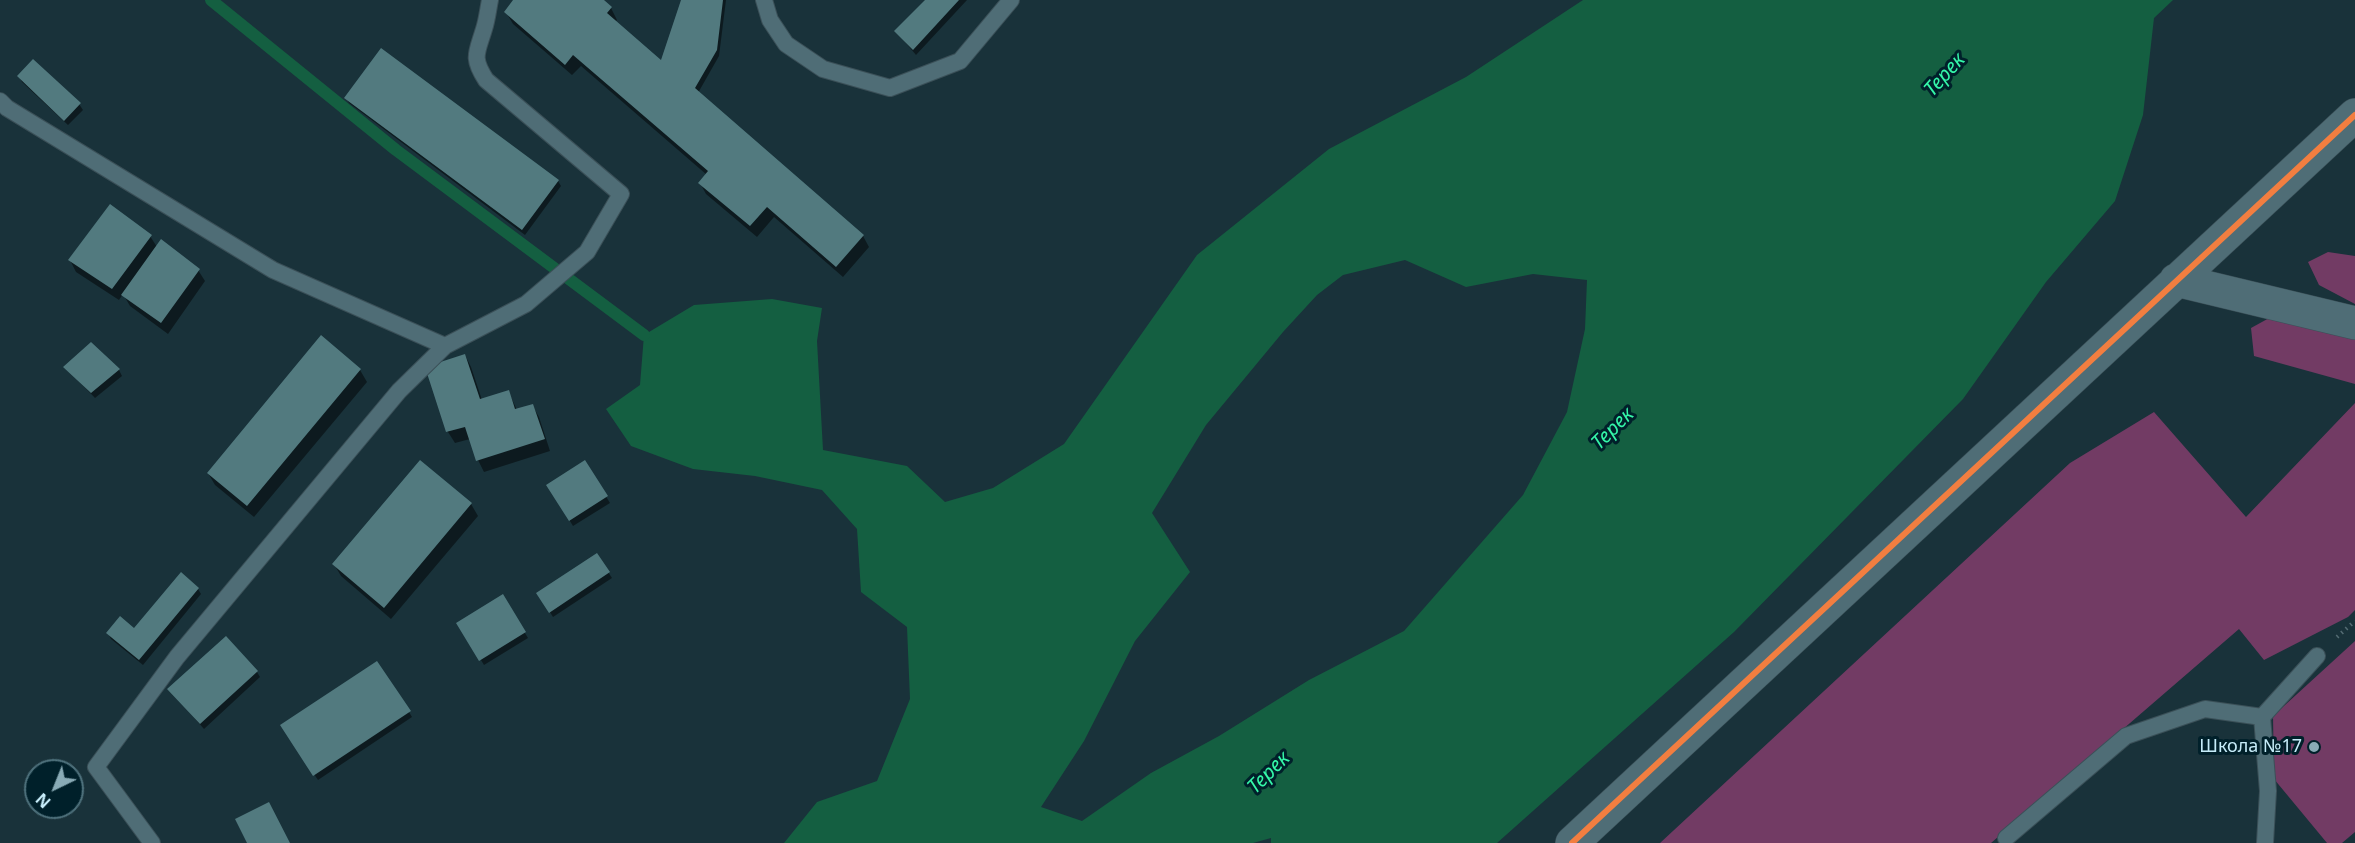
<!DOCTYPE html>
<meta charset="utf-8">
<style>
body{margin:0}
#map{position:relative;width:2355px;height:843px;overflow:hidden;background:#19323a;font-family:"Noto Sans",sans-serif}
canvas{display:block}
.north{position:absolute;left:24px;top:759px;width:60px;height:60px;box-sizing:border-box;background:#00202a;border:2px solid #4f727d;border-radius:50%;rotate:223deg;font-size:16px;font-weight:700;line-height:24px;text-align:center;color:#c6ecf9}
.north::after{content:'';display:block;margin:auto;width:21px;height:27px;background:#89abb6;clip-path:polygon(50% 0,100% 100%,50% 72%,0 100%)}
</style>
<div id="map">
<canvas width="2355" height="843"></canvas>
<div class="north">N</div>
</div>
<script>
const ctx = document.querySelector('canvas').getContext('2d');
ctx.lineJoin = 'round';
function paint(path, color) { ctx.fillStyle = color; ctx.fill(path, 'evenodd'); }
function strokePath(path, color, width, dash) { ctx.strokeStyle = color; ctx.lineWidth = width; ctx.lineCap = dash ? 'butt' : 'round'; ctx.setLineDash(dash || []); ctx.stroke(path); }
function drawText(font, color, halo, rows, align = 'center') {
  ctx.font = font + ' "Noto Sans",sans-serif'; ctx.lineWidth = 6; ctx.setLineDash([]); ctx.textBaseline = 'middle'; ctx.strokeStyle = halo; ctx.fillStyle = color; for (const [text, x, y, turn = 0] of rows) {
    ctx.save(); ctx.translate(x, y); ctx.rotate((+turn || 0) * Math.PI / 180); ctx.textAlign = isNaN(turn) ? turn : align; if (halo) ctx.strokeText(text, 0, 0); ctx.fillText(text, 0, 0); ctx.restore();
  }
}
paint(new Path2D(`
 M2328,252L2355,256V304L2319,285L2308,262Z
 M2271,317L2355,339V384L2254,356L2251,328Z
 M2355,403V610L2348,617L2264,660L2239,629L1991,843H1660L2070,463L2154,412L2246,517Z
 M2355,641V832L2342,843H2327L2274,779L2273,716Z`), '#723b64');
paint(new Path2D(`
 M1583,0H2173L2154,18L2143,115L2115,201L2046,282L1963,399L1734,632L1497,843H1271V838L1253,843H784L817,802L877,781L910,699L907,627L861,592L857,529L822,490L755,476L693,469L631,446L606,409L640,385L644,335L694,305L772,299L822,308L817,341L823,450L907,466L945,502L993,488L1064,444L1197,255L1329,149L1466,77ZM1405,260L1466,287L1533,274L1587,280L1585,329L1567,412L1523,495L1404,631L1309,680L1219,736L1151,773L1082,821L1041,807L1084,741L1135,641L1190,572L1152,513L1206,425L1283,332L1317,295L1343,275Z`), '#145f41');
paint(new Path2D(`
 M515,0H601L611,8L617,20L615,22L662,62L682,0H726L719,56L698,93L863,236L869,247L843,277L774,217L757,237L706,194L700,183L707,175L581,66L572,75L513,24L506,12Z
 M926,0H967L916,55L896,31Z
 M19,76L79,104L83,110L68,125L22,82Z
 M346,98L558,181L561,186L525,235L349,103Z
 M150,236L157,247L198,270L205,281L168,334L130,306L123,294L119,300L76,272L70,260Z
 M321,338L360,370L367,382L254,517L215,485L208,473Z
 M465,355L471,367L482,400L508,391L517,410L532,405L539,417L550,451L484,472L478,460L470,439L455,443L448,432L427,368Z
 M65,367L119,370L122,376L95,398Z
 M420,462L471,504L478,516L391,619L341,576L334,564Z
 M585,462L610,503L573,526L548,485Z
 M597,555L612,578L553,617L538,593Z
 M198,589L201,594L143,665L111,639L108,633L134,630Z
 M502,596L528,638L484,665L458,623Z
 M257,672L260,677L204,729L169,689Z
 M409,712L412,717L318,780L285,731Z`), '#0007');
strokePath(new Path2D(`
 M211,0L396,150L644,335`), '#145f41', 12);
paint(new Path2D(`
 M513,0H604L612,7L607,13L661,60L681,0H723L717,50L695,88L864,235L836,267L767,207L750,226L698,183L708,171L573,55L565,65L504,12Z
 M925,0H959L913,50L894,31Z
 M381,48L559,180L522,230L344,98Z
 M33,59L81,103L64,121L17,76Z
 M110,204L152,235L112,289L68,260Z
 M161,239L200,269L161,323L121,295Z
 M321,335L361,369L247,506L207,473Z
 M91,342L120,369L91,393L63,367Z
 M465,354L480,399L509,390L515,409L533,404L545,439L476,461L465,427L446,432L425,367Z
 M420,460L472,503L384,608L332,564Z
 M585,460L608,496L569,521L546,485Z
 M597,553L610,572L549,613L536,593Z
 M181,572L199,588L139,660L106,633L120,616L134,628Z
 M503,594L526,632L479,661L456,623Z
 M226,636L258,671L200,724L167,689Z
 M377,661L411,711L313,776L280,725Z
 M269,802L290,843H247L235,819Z`), '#527a7f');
const lane = new Path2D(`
 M764,0L770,20L786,44L823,69L890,88L960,61L1011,0
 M0,101L7,108L273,270L445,346L526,304L587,252L621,194L486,80C471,57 477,53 484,29C487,20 488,10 490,0
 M2006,838L2126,736L2205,709L2262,717
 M152,843L96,767L177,657L399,391L445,346
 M2265,843L2268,791L2262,717L2317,656`);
const street = new Path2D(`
 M2176,280L2355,323
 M1572,843L2355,115`);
strokePath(lane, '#3b5058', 18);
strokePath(street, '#3b5058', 34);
strokePath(new Path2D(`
 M2337,637L2355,621`), '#546c73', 4, [1.5, 4.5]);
strokePath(lane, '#4f6d76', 16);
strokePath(street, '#4f6d76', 33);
strokePath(new Path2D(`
 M1572,843L2355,115`), '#f27e40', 6);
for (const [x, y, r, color] of [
 [2314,747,6,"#89abb6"]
]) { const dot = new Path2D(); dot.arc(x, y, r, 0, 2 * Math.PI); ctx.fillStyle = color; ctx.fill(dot); strokePath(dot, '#00202a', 2); }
drawText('18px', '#c6ecf9', '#00202a', [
 ["Школа №17",2302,747]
], 'right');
drawText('italic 20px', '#34f7a9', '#00202a', [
 ["Терек",1945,75,-48],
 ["Терек",1613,429,-45],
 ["Терек",1269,773,-45]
]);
</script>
